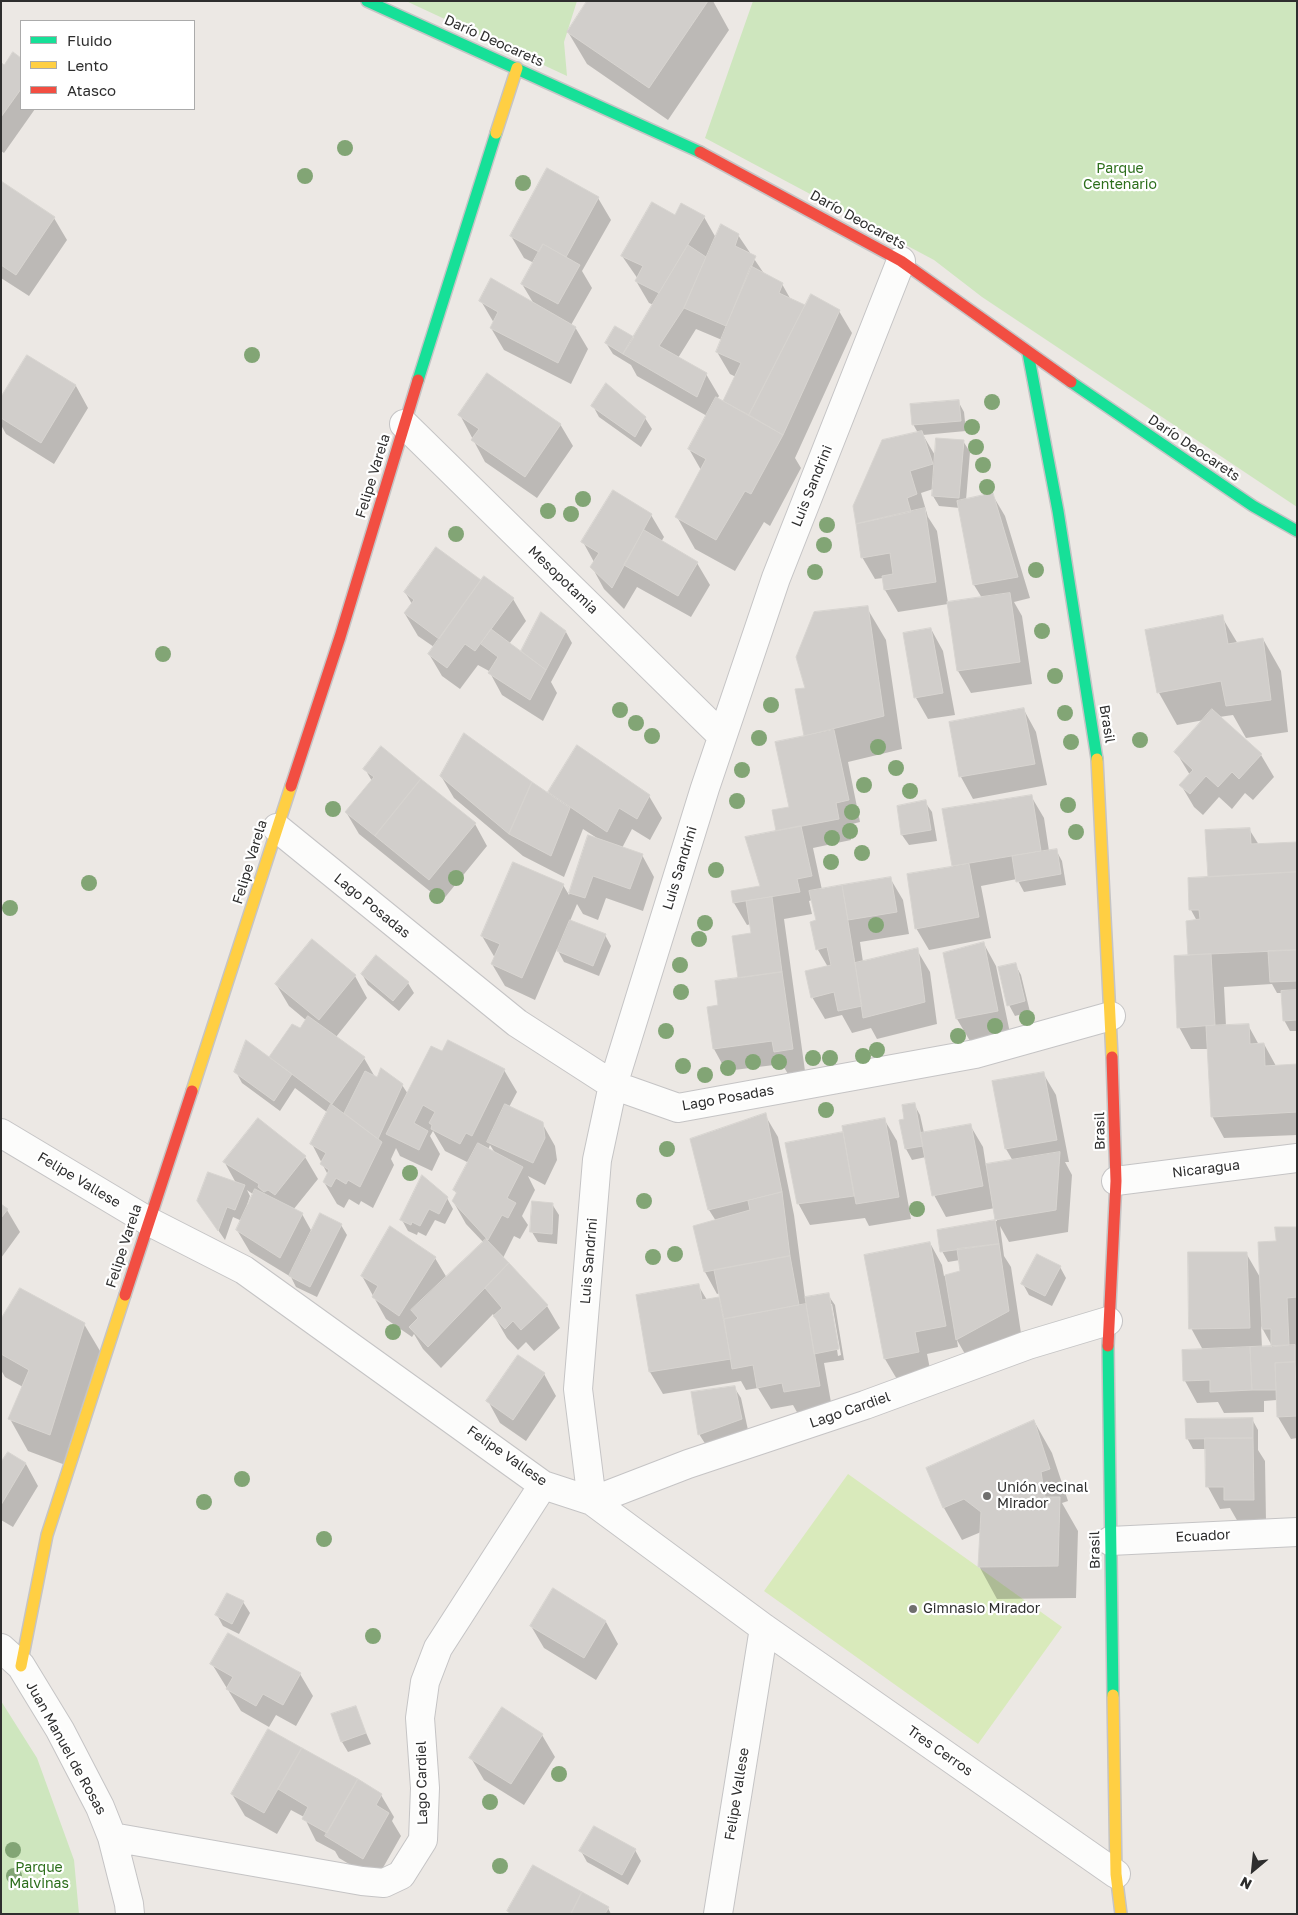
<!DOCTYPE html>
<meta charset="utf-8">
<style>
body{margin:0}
#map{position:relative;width:1298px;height:1915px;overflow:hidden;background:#ece8e4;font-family:"Golos Text",sans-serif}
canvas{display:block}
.frame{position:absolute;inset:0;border:2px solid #2e2e2e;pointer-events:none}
.legend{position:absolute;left:20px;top:20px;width:175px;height:90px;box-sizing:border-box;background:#fff;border:1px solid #ababab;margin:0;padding:6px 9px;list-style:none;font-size:15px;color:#2e2e2e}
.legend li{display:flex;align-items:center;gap:10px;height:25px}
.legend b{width:25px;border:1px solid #ababab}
.north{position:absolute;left:1228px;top:1845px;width:50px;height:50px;-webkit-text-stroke:4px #fff;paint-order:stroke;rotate:208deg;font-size:14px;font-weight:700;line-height:20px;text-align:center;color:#2e2e2e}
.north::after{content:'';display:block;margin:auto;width:18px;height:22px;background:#2e2e2e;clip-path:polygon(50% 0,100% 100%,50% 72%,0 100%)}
</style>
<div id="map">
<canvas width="1298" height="1915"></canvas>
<div class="frame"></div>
<ul class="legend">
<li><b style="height:6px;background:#16e098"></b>Fluido</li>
<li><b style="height:6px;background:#ffcf43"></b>Lento</li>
<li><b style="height:6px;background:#f24e42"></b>Atasco</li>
</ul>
<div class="north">N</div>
</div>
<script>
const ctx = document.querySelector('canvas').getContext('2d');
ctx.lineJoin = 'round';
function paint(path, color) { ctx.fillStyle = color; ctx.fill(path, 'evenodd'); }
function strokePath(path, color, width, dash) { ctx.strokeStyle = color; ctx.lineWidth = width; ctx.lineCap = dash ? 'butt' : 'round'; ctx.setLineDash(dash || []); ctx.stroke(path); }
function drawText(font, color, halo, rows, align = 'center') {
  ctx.font = font + ' "Golos Text",sans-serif'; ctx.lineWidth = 4.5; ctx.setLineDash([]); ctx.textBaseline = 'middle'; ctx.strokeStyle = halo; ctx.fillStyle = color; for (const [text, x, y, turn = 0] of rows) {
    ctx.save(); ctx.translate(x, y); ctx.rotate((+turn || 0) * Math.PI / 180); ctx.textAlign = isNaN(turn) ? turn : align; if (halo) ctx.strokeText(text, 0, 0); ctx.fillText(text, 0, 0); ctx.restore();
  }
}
paint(new Path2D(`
 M406,1H577L564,42L567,76Z
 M753,1H1297V507L982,297L934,260L705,138Z
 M1,1701L37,1758L74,1860L79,1914H1Z`), '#cee6be');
paint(new Path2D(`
 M848,1474L1062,1627L978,1744L764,1591Z`), '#d9eabb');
paint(new Path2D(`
 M589,1H713L729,30L668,120L587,64L568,32Z
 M14,54L21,59V109H35L4,153L1,151V64L5,66Z
 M1,183L54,218L67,240L29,296L1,278Z
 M598,198L611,220L582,271L592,288L571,325L575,327L588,349L571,384L504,350L491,328L494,323L481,301L534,304L522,284L534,263L524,258L511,236Z
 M676,217H704L716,238L738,235L765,275L782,284L791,300L805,307L839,311L852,333L795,458L801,468L770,526L764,522L735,571L695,549L677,517L701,470L689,449L707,416L637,376L631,365L613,354L606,343L634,338L654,305L649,303L636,281L638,279L622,256ZM696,329L722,340L717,352L730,374L736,377L725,401L727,405L717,399L719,396L706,374L678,358Z
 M28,356L76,386L88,408L54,464L6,434L1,425V400Z
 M958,401L964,412L966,431L923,435L936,457L963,441L970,452L966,500L992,494L1005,516L1030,598L1014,602L1022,616L1032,684L971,693L958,671L948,604L898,612L885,590L883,578L875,579L862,557L918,433L913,424ZM933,489V496L939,506L960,508L974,585L982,598L948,603L937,531L928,517L921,493Z
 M593,406L645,418L652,429L641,447L599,417Z
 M460,415L560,424L573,446L537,498L485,462Z
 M651,515L664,537L661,542L697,563L710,585L691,617L637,587L624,609L604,589L592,567L594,562L583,542Z
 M437,549L482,582L513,599L526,621L509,644L525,656L522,651L566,632L572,643L551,682L557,693L543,721L502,695L489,671L478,665L460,689L442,676L429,654L434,647L418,636L405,614L412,604L405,592Z
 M867,608L886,640L902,749L848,762L860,822L848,825L851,840L813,848L822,890L890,878L903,900L909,934L860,942L863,962L917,950L930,972L937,1024L877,1039L871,1028L852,1033L842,1015L825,1019L812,997L828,967L818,950L817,921L812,900L809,901L812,914L784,919L805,1071L788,1074L782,1064L726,1071L714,1049L708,1008L719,1006L740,979L753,934L751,924L747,925L734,903L732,892L762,887L777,832L790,808L805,737L797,690L806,689Z
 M1222,617L1238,644L1263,639L1281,671L1288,732L1246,738L1233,715L1219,717L1261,755L1274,777L1253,800L1245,793L1232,809L1219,797L1203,815L1194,807L1181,785L1190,775L1176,752L1204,720L1177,725L1159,693L1147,631Z
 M931,629L943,651L955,715L928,719L916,698Z
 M1024,710L1036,732L1047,785L973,799L961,777L950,723Z
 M578,747L649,796L662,818L650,840L632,829L622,848L642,855L654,877L643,911L606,898L598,920L583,914L577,904L570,921L605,935L611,946L599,976L564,962L557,949L535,1000L505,986L492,964L495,958L482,936L563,885L569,895L589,836L597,838L583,829L564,877L523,856L454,798L441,776L548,794Z
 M365,769L475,824L487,846L442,901L359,834L346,812L372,781Z
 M1031,796L1044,818L1049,851L1056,850L1062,861L1066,885L1024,892L1017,879L981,886L991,938L929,950L916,928L953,867L943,810Z
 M925,802L932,812L937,841L909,845L902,835Z
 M1249,829L1259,845H1297V1031H1290L1284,1020L1282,993H1277L1272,984L1224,987L1226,1026L1248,1025L1259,1045L1264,1044L1276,1066L1297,1065V1135L1224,1138L1212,1116L1208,1049H1191L1179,1027L1190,956L1187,922L1197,921L1191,910L1209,878Z
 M984,944L996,966L1010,1033L970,1041L957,1019Z
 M1015,964L1021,975L1030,1012L1015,1016L1009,1005Z
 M362,974L408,983L414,993L399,1011L368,985Z
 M355,976L367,998L336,1037L364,1058L375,1077L402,1085L408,1094L442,1052L504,1070L517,1092L509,1107L542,1123L555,1146L557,1160L545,1185L528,1176L535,1190L522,1216L528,1225L520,1239L514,1236L503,1258L547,1306L560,1328L534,1351L526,1342L518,1350L507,1338L493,1314L441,1368L423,1349L414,1334L412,1337L386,1319L362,1276L435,1258L447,1278L484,1243L466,1224L453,1201L457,1194L454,1190L469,1163L445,1151L433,1131L430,1136L440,1154L432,1171L400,1156L396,1148L391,1159L394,1165L373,1208L361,1201L359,1205L349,1199L344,1208L337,1204L324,1182L328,1175L312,1144L328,1113L295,1088L280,1111L242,1083L236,1072L273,1061L307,1021L289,1006L276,984ZM490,1145L495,1153L488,1150Z
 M1043,1073L1056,1095L1069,1162H1065L1072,1175L1068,1232L1009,1242L1000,1226L1004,1256L1011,1267L1021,1333L969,1361L957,1340L958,1347L927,1354L931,1374L898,1381L885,1359L865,1256L930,1243L942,1265L944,1276L962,1272L960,1260L948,1262L942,1251L938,1231L997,1221L995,1208L946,1217L934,1195L926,1157L912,1160L906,1149V1120L914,1104L920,1115L924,1133L970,1125L983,1147L986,1166L1013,1161L1006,1149L993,1082Z
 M765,1115L778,1137L794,1215L805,1298L828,1295L835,1305L844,1360L824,1363L832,1408L798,1414L793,1405L771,1409L758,1388L746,1390L741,1381L663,1394L650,1372L637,1296L698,1285L707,1300L721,1298L720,1293L717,1294L705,1272L695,1227L716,1221L709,1210ZM830,1304H832L841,1355L838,1356Z
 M884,1119L897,1141L911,1219L869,1226L865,1218L810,1225L798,1203L786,1144L844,1133Z
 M305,1157L318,1179L293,1210L302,1214L312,1232L341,1225L347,1235L317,1297L296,1287L291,1277L250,1252L237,1230L242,1221L233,1217L225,1240L198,1201L236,1183L225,1163ZM247,1190L254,1195L249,1206L247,1205L250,1196Z
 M447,1198L453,1209L445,1224L435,1220L426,1236L418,1232L417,1235L408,1231L402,1220Z
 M552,1204L559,1215L557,1244L538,1242L532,1232Z
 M1,1206L7,1210L20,1232L1,1258Z
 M1297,1228V1438L1291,1439L1278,1417L1277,1400L1264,1401V1412L1224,1413L1218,1402L1197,1403L1185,1381L1203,1350L1191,1328L1246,1253L1261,1279L1277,1243ZM1261,1326L1272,1346V1347L1262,1348Z
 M1060,1267L1066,1278L1052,1306L1029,1295L1023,1284Z
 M1,1321L84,1324L103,1356L68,1466L28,1451L10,1419L23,1387L5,1377L1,1370Z
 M544,1374L556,1396L526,1441L500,1423L488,1401Z
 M734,1387L741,1398L748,1430L706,1445L699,1434Z
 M1252,1419L1258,1430V1450L1265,1461L1266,1521L1238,1522L1230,1508L1220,1509L1208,1487L1207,1449H1193L1187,1438Z
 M1034,1421L1052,1453L1068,1501L1062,1503L1078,1531L1076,1598L997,1599L979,1566L981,1532L962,1540L944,1508L928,1469Z
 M1,1464H26L38,1486L13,1527L1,1520Z
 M553,1590L606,1622L618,1644L596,1680L544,1648L531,1626Z
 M243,1602L250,1613L239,1634L223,1626L217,1615Z
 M212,1664L300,1674L313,1696L296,1726L276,1715L269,1727L241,1711Z
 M355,1708L371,1744L348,1752L342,1742Z
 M269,1731L381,1795L394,1817L392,1821L401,1836L376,1880L339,1858L335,1851L316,1841L304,1817L291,1810L277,1834L245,1816L232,1794Z
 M542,1735L555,1757L524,1805L484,1780L471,1758Z
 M635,1850L641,1861L628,1885L587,1862L581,1851Z
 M608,1908L611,1914H510L509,1911Z`), '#0003');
const building = new Path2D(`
 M587,1H708L649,88L567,32Z
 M13,52L21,58V89L1,117V62L4,65Z
 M547,168L599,197L566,257L543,244L539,252L510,236Z
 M1,181L55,217L16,275L1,265Z
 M652,202L675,215L681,203L705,216L659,293L635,281L643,266L621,256Z
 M721,224L739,234L735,246L756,256L726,326L684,308Z
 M543,244L580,265L558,304L521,284Z
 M688,245L706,257L684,308L659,346L707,373L697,397L623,354Z
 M751,266L783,283L779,293L805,305L749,415L723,401L741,363L716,352Z
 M491,278L576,327L558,363L490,328L498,312L479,301Z
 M811,294L840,310L783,435L749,415Z
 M615,326L634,337L623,354L605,343Z
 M27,355L76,385L41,443L1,418V397Z
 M487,373L561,424L525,477L471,440L479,429L458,415Z
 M606,383L646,417L635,437L591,406Z
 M716,397L783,435L751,494L745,491L716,540L675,517L706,459L688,449Z
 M959,400L961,421L912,425L910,404Z
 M922,431L933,464L910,471L917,494L907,498L911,512L856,524L853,506L882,440Z
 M936,438L964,440L959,498L932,496Z
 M613,490L652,514L612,588L590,567L599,553L581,542Z
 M993,493L1018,577L973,585L957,501Z
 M925,508L936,582L884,590L882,576L893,574L890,553L861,558L856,524Z
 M644,530L698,562L678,596L624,565Z
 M436,547L481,580L439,639L404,613L414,600L404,592Z
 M484,576L514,598L475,651L465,644L447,668L428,654Z
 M1010,593L1020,662L957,671L947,602Z
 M868,606L884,716L804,736L795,689L805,688L796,657L814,612Z
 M541,612L566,631L546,670L521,651Z
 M1223,615L1228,644L1263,638L1271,700L1226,706L1221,681L1157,693L1145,630Z
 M931,628L943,693L914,698L903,633Z
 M491,629L546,670L530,700L488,673L498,657L481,644Z
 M1024,708L1035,764L959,777L949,722Z
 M1212,709L1262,754L1239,779L1232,772L1218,787L1206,776L1190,794L1179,785L1193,770L1174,752Z
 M834,730L849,800L836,803L839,819L776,831L772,810L789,807L775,742Z
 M464,733L532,782L509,834L440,776Z
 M577,745L650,795L637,819L619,808L607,832L548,792Z
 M381,746L421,779L375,836L345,812L374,777L363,769Z
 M421,779L476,823L429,880L375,836Z
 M532,782L570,808L551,856L509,834Z
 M1032,795L1041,851L952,866L942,809Z
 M926,800L931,830L901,835L897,806Z
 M801,826L812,876L797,879L800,892L733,903L731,891L760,886L745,837Z
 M1250,828L1251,844L1297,842V872L1208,877L1205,830Z
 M588,835L643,854L630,889L593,876L585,898L569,893Z
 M1057,849L1061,874L1016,882L1012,856Z
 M513,862L564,884L522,978L491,964L500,944L481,936Z
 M969,864L979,917L915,929L907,874Z
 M1297,872V950L1188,955L1186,921L1200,919L1199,910H1189L1188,878Z
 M891,877L897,912L848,920L842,885Z
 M842,885L862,1006L838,1011L834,992L811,998L805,971L831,965L827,947L816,950L810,922L816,920L809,891Z
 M772,897L782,972L738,978L732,936L751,933L746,901Z
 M570,920L606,934L593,966L557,951Z
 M312,939L356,975L319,1020L275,984Z
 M984,942L998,1011L956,1019L943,953Z
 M918,948L925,1002L863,1018L855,963Z
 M1297,950V981L1270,982L1268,951Z
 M1211,954L1215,1025L1177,1028L1174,956Z
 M376,955L409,982L393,1001L361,974Z
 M1016,963L1025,1001L1007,1006L998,967Z
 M782,972L793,1049L774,1052L772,1041L713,1049L707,1007L718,1005L715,981Z
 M1297,990V1020L1283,1021L1281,991Z
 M308,1016L365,1057L332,1104L269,1057L292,1024L300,1028Z
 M1249,1024L1250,1044L1264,1043L1265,1066L1297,1064V1112L1211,1117L1206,1026Z
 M246,1040L292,1074L274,1101L234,1072Z
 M448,1040L505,1069L472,1136L466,1133L460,1144L431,1129L432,1125L429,1123L435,1112L423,1105L414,1123L428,1131L419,1150L386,1134L431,1046L442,1051Z
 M381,1068L403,1084L378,1139L344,1113L365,1071L377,1077Z
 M1044,1072L1057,1140L1005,1149L992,1081Z
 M915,1103L923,1146L905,1149L899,1120L904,1119L902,1105Z
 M331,1104L382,1142L360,1187L348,1180L346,1184L336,1178L331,1187L323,1182L329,1170L320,1164L326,1153L310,1144Z
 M505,1104L543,1122L545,1138L533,1163L487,1142Z
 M766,1113L782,1192L708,1210L690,1139Z
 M258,1118L306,1156L275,1195L268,1190L264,1192L258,1187L259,1184L223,1162Z
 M885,1118L899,1197L856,1204L842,1126Z
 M971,1124L983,1186L932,1196L920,1133Z
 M843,1132L854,1196L797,1204L785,1143Z
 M478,1143L523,1167L507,1198L516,1203L508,1218L502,1215L488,1240L452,1201L457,1192L453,1190Z
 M1060,1152L1056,1210L995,1220L986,1164Z
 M208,1172L245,1185L235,1210L227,1207L218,1231L197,1201Z
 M422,1175L448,1197L439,1214L429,1209L420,1226L412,1222L411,1225L400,1220Z
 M255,1189L303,1213L280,1258L236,1230Z
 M782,1192L790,1256L704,1272L693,1226L750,1210L748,1201Z
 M532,1201L553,1203L552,1234L530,1232Z
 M1,1204L8,1209L1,1218Z
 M320,1213L342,1224L310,1287L289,1276Z
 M995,1220L999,1244L940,1252L937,1230Z
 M390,1226L436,1257L399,1316L372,1297L378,1286L361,1276Z
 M1275,1227H1297V1297L1287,1298L1289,1345L1271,1347V1329H1262L1258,1242L1276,1241Z
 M486,1239L509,1263L428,1347L409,1327L418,1318L411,1310Z
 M930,1242L946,1326L915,1332L919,1352L884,1359L864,1255Z
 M999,1244L1009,1311L956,1340L945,1275L960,1271L957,1249Z
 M1188,1252H1247L1250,1328L1189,1329Z
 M1037,1254L1061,1266L1045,1296L1021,1284Z
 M790,1256L799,1305L724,1319L714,1270Z
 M509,1263L548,1305L521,1330L513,1321L505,1329L493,1316L502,1308L485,1288Z
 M699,1284L702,1300L719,1297L731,1359L649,1372L636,1295Z
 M20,1288L85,1323L50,1435L8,1419L29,1370L1,1354V1319Z
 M829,1293L839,1349L814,1354L805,1297Z
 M806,1304L820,1386L784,1392L782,1383L757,1388L753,1365L732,1369L724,1319Z
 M1295,1345V1362L1275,1363L1276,1390H1252L1250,1347Z
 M1250,1347L1252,1390L1210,1392V1380L1183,1381L1182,1350Z
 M518,1355L545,1373L513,1420L486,1401Z
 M1295,1362L1297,1416L1277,1417L1275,1363Z
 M735,1386L742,1419L698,1435L691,1392Z
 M1253,1418V1438L1186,1439L1185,1419Z
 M1034,1420L1050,1469L1041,1472L1045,1497H1060L1058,1566L978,1567L981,1512L964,1499L943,1508L926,1468Z
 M1205,1438H1253L1254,1500H1224V1487H1206Z
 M8,1452L26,1463L1,1505V1462Z
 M553,1588L606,1621L584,1658L530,1626Z
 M227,1593L244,1601L232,1624L215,1615Z
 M228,1633L301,1673L283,1705L263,1694L256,1706L226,1689L233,1677L210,1664Z
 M356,1706L366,1733L341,1742L331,1714Z
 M502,1707L543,1734L511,1784L469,1758Z
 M268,1729L302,1748L264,1813L231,1794Z
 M302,1748L358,1779L327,1833L302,1819L308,1807L278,1789Z
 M358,1779L382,1794L376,1805L389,1813L363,1859L325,1836Z
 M594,1826L636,1849L622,1875L579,1851Z
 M533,1865L582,1892L571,1914H511L507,1911Z
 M582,1892L609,1907L605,1914H571Z`);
paint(building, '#d1cecb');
strokePath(building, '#d7d4d0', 1);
const street = new Path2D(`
 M404,424L722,736
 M277,828L517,1023L613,1085L678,1108L975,1054L1111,1016
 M1,1133L148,1221L244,1270L543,1485L592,1501L764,1628L1116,1874
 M1116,1181L1297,1158
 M592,1501L578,1389L597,1160L613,1085L705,788L776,578L901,261
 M592,1501L688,1464L865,1405L1028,1345L1108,1321
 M1110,1541L1297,1532
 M1,1648L21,1666L60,1730L100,1807L112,1837L129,1904L130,1914
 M112,1837L362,1881L384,1883L401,1875L423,1840L425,1788L420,1718L425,1682L438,1648L543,1485
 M718,1914L764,1628`);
const fast = new Path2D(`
 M367,1L700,152
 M1028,353L1058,511L1097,759
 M418,380L496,133
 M1071,382L1253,506L1297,531
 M1108,1346L1113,1695`);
const slow = new Path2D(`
 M496,133L517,68
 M1097,759L1112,1057
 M192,1091L291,786
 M21,1666L47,1535L125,1295
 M1113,1695L1116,1874L1121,1914`);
const jam = new Path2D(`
 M700,152L901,261L1071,382
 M291,786L340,637L418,380
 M125,1295L192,1091
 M1108,1346L1116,1181L1112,1057`);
strokePath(street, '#c5c4c5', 30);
strokePath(fast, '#c5c4c5', 14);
strokePath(slow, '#c5c4c5', 14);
strokePath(jam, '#c5c4c5', 14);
strokePath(street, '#fcfcfb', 28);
strokePath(fast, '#16e098', 11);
strokePath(slow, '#ffcf43', 11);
strokePath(jam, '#f24e42', 11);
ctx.fillStyle = '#82a575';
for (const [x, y] of [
 [345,148],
 [305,176],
 [523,183],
 [252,355],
 [992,402],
 [972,427],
 [976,447],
 [983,465],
 [987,487],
 [583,499],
 [548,511],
 [571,514],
 [827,525],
 [456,534],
 [824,545],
 [1036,570],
 [815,572],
 [1042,631],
 [163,654],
 [1055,676],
 [771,705],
 [620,710],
 [1065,713],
 [636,723],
 [652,736],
 [759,738],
 [1140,740],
 [1071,742],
 [878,747],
 [896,768],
 [742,770],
 [864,785],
 [910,791],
 [737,801],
 [1068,805],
 [333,809],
 [852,812],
 [850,831],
 [1076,832],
 [832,838],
 [862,853],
 [831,862],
 [716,870],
 [456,878],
 [89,883],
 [437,896],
 [10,908],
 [705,923],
 [876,925],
 [699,939],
 [680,965],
 [681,992],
 [1027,1018],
 [995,1026],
 [666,1031],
 [958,1036],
 [877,1050],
 [863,1056],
 [813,1058],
 [830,1058],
 [753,1062],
 [779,1062],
 [683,1066],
 [728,1068],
 [705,1075],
 [826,1110],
 [667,1149],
 [410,1173],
 [644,1201],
 [917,1209],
 [675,1254],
 [653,1257],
 [393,1332],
 [242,1479],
 [204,1502],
 [324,1539],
 [373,1636],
 [559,1774],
 [490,1802],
 [13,1850],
 [500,1866],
 [14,1876]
]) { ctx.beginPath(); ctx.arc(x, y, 8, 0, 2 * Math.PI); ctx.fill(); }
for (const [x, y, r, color] of [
 [987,1496,5,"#706f6e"],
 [913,1609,5,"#706f6e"]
]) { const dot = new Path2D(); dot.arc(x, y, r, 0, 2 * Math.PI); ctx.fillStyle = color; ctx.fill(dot); strokePath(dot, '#fff', 2); }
drawText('14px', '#2e2e2e', '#fff', [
 ["Darío Deocarets",494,41,24],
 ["Darío Deocarets",858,220,29],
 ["Darío Deocarets",1194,448,34],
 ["Felipe Varela",373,476,-73],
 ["Luis Sandrini",812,486,-68],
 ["Mesopotamia",563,580,44],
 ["Brasil",1107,724,81],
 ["Felipe Varela",250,862,-73],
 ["Luis Sandrini",680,868,-73],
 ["Lago Posadas",372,906,39],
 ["Lago Posadas",728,1098,-10],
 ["Brasil",1100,1131,-91],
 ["Nicaragua",1206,1169,-7],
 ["Felipe Vallese",79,1180,31],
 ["Felipe Varela",124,1246,-72],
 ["Luis Sandrini",589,1261,-85],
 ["Lago Cardiel",850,1410,-19],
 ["Felipe Vallese",507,1456,35],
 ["Ecuador",1203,1536,-3],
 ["Brasil",1095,1550,-91],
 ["Juan Manuel de Rosas",66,1748,61],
 ["Tres Cerros",940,1751,35],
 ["Lago Cardiel",422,1783,-91],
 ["Felipe Vallese",737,1794,-81]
]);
drawText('14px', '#2c6e1b', '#fff', [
 ["Parque",1120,169],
 ["Centenario",1120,185],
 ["Parque",39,1868],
 ["Malvinas",39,1884]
]);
drawText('14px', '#2e2e2e', '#fff', [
 ["Unión vecinal",997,1488],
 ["Mirador",997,1504],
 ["Gimnasio Mirador",923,1609]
], 'left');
</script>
